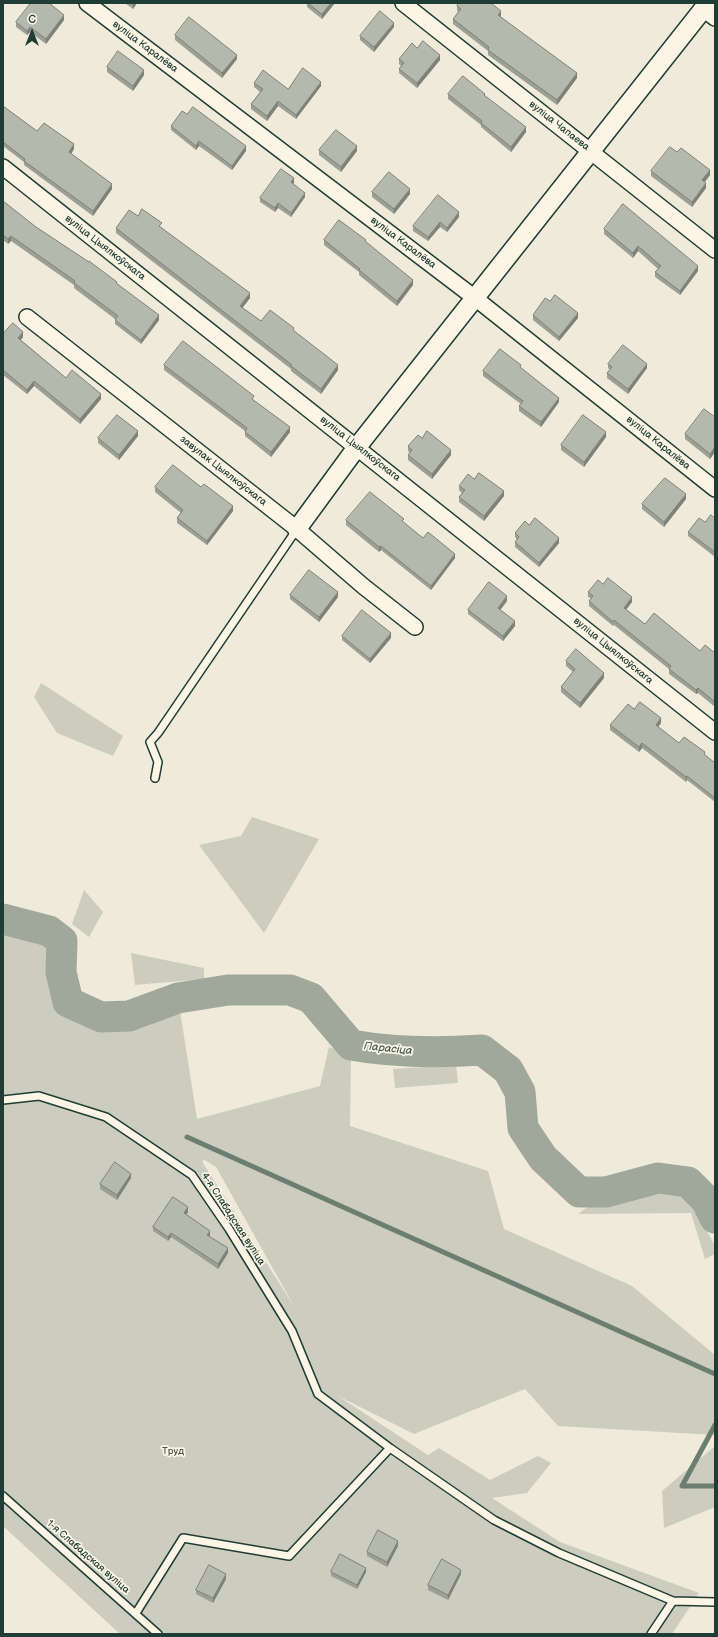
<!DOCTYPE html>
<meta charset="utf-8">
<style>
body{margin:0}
#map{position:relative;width:718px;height:1637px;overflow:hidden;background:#efeada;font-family:"Balsamiq Sans",sans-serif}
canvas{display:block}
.frame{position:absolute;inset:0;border:4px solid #1f3d34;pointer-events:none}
.north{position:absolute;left:12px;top:12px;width:40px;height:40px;-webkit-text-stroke:3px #fcf5e5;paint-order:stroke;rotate:0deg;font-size:11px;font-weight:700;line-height:16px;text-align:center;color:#1f3d34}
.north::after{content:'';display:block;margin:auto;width:14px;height:18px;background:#1f3d34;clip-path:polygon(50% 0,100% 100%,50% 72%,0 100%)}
</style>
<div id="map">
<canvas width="718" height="1637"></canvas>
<div class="frame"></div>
<div class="north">С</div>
</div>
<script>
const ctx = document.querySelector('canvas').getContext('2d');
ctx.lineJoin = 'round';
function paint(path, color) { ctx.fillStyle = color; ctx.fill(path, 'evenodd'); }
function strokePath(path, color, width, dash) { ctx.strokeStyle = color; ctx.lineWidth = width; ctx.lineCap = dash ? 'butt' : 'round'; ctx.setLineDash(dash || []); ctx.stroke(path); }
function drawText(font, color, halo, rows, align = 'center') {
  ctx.font = font + ' "Balsamiq Sans",sans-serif'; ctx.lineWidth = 3.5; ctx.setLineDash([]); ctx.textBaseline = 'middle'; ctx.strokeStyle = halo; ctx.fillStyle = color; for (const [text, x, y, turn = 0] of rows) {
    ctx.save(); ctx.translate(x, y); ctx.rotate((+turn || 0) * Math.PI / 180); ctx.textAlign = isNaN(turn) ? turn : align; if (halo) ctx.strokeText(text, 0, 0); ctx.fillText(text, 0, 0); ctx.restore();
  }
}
paint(new Path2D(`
 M41,683L123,736L113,756L57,733L34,697Z
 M252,817L319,839L264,933L199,845L241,836Z
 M84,890L103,912L89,937L72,924Z
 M3,919L49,931L62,941L61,972L68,1002L101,1017L129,1016L178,998L197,1119L320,1086L329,1047L351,1054L350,1126L488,1171L504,1229L632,1286L715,1355V1435L558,1426L525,1389L414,1434L338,1396L428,1455L439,1448L490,1480L538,1456L551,1463L527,1493L492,1498L560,1542L699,1593L672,1634H120L3,1526ZM203,1159L216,1167L295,1308L203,1163Z
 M131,953L204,968V979L135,985Z
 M456,1065L458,1083L395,1088L393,1069Z
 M685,1190L715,1246V1254L705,1259L691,1213L578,1214L592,1204Z
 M715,1446V1507L664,1528L662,1491Z`), '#cccdbf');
strokePath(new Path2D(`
 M187,1137L715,1374
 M715,1425L682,1486H715`), '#6c7d71', 5);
strokePath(new Path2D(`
 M3,919L49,931L62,941L61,972L68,1002L101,1017L129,1016L178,998L228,990H290L311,998L351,1045C395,1053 437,1053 482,1050L508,1070L520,1092L523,1128L543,1158L579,1192H606L658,1178L688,1182L706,1200L715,1218`), '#9fa89a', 31);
const service = new Path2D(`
 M155,778L158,762L150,742L158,733L297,529
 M3,1100L39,1096L106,1117L192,1175L229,1229L292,1331L318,1394L390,1448L494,1520L559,1553L673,1601L715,1602
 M3,1496L158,1634
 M136,1613L183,1538L289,1556L390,1448
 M651,1634L673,1601`);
const minor = new Path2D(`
 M87,3L475,298L715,489
 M403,3L715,250
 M703,9L715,18
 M3,167L715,732
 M27,317L297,529L363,586L415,627`);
const tertiary = new Path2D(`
 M297,529L357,447L708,3`);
strokePath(service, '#1f3d34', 10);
strokePath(minor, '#1f3d34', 18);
strokePath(tertiary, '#1f3d34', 21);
strokePath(service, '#fcf5e5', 7);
strokePath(minor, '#fcf5e5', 15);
strokePath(tertiary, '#fcf5e5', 18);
paint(new Path2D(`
 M125,3H137L133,9Z
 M307,3H335L322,19L307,7Z
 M457,6L501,16L500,17L577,78L557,105L488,55V51L453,24V19L458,12L457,10Z
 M64,20L46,44L30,32L27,35L16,27V22Z
 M394,27L374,52L360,40V36Z
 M175,35L237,59L222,78L175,40Z
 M417,48L440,60L417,88L399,73V69L401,66L399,64V59Z
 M107,67L144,75L133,91L107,72Z
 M254,83L288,89L321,86L296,119L278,106L267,121L251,109V104L260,92L254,87Z
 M448,94L485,96L526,132L511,152L481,127V125L448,99Z
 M3,106L37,131L74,149L71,154L112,189L93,216L24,165V162L3,146Z
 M187,114L246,151L232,170L199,146L196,150L171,130V126Z
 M319,150L357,151L341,172L319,155Z
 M651,171L710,175L705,182L706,188L692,207L651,176Z
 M294,183L293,184L305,197L291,217L278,208L275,212L260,202V198Z
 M372,192L410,194L394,214L372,197Z
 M3,201L36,227L117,284L159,320L141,344L115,324V319L74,288V285L11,241L8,244L3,240Z
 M138,216L162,228L250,298L242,308L261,321L294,331L338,370L321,394L291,371V369L116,233V228Z
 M459,217L447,232L440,227L428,241L413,231V226Z
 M604,229L698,271L680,295L655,277V272L658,269L638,251L633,258L604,234Z
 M324,240L366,242L413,285L397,306L359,275V272L324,245Z
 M550,301L578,318L559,341L533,320V315Z
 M3,334L23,337L21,340L66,378L101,399L80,424L34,386L27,394L3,375Z
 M608,364L647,368L628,394L607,378V373L610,370L608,368Z
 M164,365L254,400L290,432L271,457L245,436V431L164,370Z
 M521,368L559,402L541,427L519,411V406L521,404L483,376V371Z
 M715,417V452L710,459L685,439V434Z
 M138,436L119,460L98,443V438Z
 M606,437L584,467L561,450V445Z
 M422,438L451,455L432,479L408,460V455L410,453L408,451V446Z
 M459,486L504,496L484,521L459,502V497L462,493L459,490Z
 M155,487H201L233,511L207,545L177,523V518L181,513L155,492Z
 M686,499L664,527L642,509V504Z
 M715,518V557L688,536V532L705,522Z
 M346,520L404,523L423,538L455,558L431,590L381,550L379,552L346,525Z
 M529,525L559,543L539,567L515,547V542L517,540L515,537V533Z
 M603,584L632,602L626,610L645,624L700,651L715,653V707L698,693L696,694L669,674V669L614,625L613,626L589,606V601L591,598L588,597V592Z
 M290,595L338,597L319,622L290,599Z
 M507,601L500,610L515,626L503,641L468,614V610Z
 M342,636L391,638L370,663L342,640Z
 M566,661L604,678L580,708L561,692V687L573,672L566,666Z
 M634,709L661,723L658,727L679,743L705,755L715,763V802L687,780L686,782L642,748L639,752L610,730V725Z
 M131,1178L117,1200L100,1189V1184Z
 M188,1212L186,1215L210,1235L209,1236L228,1253L218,1269L171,1237L168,1241L153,1231V1227Z
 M398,1546L387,1567L367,1556V1552Z
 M331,1572H366L357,1589L331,1576Z
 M461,1574L448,1600L428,1590V1585Z
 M226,1579L213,1603L196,1594V1590Z`), '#9c9f95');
paint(new Path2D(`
 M134,3H137L133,9V4Z
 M331,3H335L322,19V14Z
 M501,11V16L498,20V15Z
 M64,15V20L46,44V39Z
 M394,23V27L374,52V47Z
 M30,27V32L27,35V31Z
 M237,55V59L222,78V73Z
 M440,55V60L417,88V83Z
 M144,70V75L133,91V86Z
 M577,73V78L557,105V100Z
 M321,82V86L296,119V115Z
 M278,101V106L267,121V116Z
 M526,127V132L511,152V147Z
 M199,141V146L196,150V146Z
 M74,144V149L69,157V152Z
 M246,146V151L232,170V166Z
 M357,146V151L341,172V167Z
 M710,170V175L702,185V180Z
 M294,178V183L291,187V182Z
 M706,183V188L692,207V202Z
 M112,184V189L93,216V211Z
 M410,189V194L394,214V209Z
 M305,193V197L291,217V213Z
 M278,203V208L275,212V208Z
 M459,212V217L447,232V228Z
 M440,222V227L428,241V237Z
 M11,236V241L8,244V239Z
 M638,246V251L633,258V253Z
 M698,266V271L680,295V291Z
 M413,280V285L397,306V301Z
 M250,293V298L240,311V306Z
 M578,313V318L559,341V337Z
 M159,315V320L141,344V340Z
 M23,332V337L18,343V338Z
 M647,364V368L628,394V389Z
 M338,365V370L321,394V389Z
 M34,381V386L27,394V390Z
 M101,394V399L80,424V419Z
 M559,398V402L541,427V422Z
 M290,427V432L271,457V452Z
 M138,431V436L119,460V455Z
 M606,432V437L584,467V462Z
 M715,447V452L710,459V454Z
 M451,450V455L432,479V474Z
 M504,491V496L484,521V516Z
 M686,494V499L664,527V522Z
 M233,506V511L207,545V541Z
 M559,538V543L539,567V563Z
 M381,546V550L379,552V547Z
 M455,554V558L431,590V586Z
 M338,592V597L319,622V617Z
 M507,596V601L498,613V608Z
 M632,597V602L624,612V608Z
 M515,621V626L503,641V636Z
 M391,633V638L370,663V659Z
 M604,673V678L580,708V703Z
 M698,688V693L696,694V690Z
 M661,718V723L656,730V725Z
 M642,743V748L639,752V747Z
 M687,776V780L686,782V777Z
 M131,1174V1178L117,1200V1195Z
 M188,1207V1212L184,1218V1213Z
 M210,1231V1235L207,1239V1235Z
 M171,1233V1237L168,1241V1237Z
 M228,1248V1253L218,1269V1264Z
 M398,1541V1546L387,1567V1562Z
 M366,1568V1572L357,1589V1585Z
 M461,1570V1574L448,1600V1595Z
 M226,1574V1579L213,1603V1598Z`), '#7f8279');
const building = new Path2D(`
 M31,3H49L64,15L46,39L30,27L27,31L16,22Z
 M308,3H331L322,14Z
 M459,3H491L501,11L498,15L577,73L557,100L488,50L489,47L453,19L461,9L457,6Z
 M380,11L394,23L374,47L360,36Z
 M189,17L237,55L222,73L175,35Z
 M423,41L440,55L417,83L399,69L404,63L399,59L412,43L417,48Z
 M118,51L144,70L133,86L107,67Z
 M303,68L321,82L296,115L278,101L267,116L251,104L263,89L254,83L263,70L288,89Z
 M463,76L485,94L484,95L526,127L511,147L481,123L482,121L448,94Z
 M3,106L37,131L44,123L74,144L69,152L112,184L93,211L24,161L25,159L3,142Z
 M193,107L246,146L232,166L199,141L196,146L171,126L182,111L187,114Z
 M336,130L357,146L341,167L319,150Z
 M670,147L677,152L681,148L710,170L702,180L706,183L692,202L651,171Z
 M281,169L294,178L291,182L305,193L291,213L278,203L275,208L260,198Z
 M389,172L410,189L394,209L372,192Z
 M438,195L459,212L447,228L440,222L428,237L413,226Z
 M3,201L36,227L89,262V261L117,282L116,283L159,315L141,340L115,320L118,316L74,283L75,281L11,236L8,239L3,235Z
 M623,204L698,266L680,291L655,272L661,266L638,246L633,253L604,229Z
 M142,209L162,223L159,226L250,293L240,306L261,321L270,310L294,328L293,330L338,365L321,389L291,366L292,365L116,228L129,210L138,216Z
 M339,220L366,240L365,241L413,280L397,301L359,270L360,269L324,240Z
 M555,295L578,313L559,337L533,315L545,298L550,301Z
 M13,323L23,332L18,338L66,378L72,370L101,394L80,419L34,381L27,390L3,370V334Z
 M183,341L254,396L252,399L290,427L271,452L245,432L247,428L164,365Z
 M623,345L647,364L628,389L607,373L612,367L608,364Z
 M500,349L521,365L520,367L559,398L541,422L519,406L523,401L483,371Z
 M704,409L715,417V447L710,454L685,434Z
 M117,415L138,431L119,455L98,438Z
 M583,415L606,432L584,462L561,445Z
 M427,431L451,450L432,474L408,455L412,450L408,446L418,435L422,438Z
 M173,465L201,487L204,484L233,506L207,541L177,518L183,510L155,487Z
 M479,473L504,491L484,516L459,497L465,490L459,486L468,474L474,479Z
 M665,478L686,494L664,522L642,504Z
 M370,492L404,519L402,521L423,538L428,532L455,554L431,586L381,546L379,547L346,520Z
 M711,515L715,518V552L688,532L699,518L705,522Z
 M535,518L559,538L539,563L515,542L519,537L515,533L525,521L529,525Z
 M309,570L338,592L319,617L290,595Z
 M608,578L632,597L624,608L645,624L654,613L700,651L705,645L715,653V702L698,688L696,690L669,669L671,666L614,620L613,622L589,601L593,596L588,592L598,580L603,584Z
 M489,582L507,596L498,608L515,621L503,636L468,610Z
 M362,610L391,633L370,659L342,636Z
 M576,649L604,673L580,703L561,687L575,669L566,661Z
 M640,702L661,718L656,725L679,743L684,737L705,752L704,754L715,763V798L687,776L686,777L642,743L639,747L610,725L628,704L634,709Z
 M115,1162L131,1174L117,1195L100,1184Z
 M173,1197L188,1207L184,1213L210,1231L207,1235L228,1248L218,1264L171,1233L168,1237L153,1227Z
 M378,1530L398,1541L387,1562L367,1552Z
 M340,1554L366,1568L357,1585L331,1572Z
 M442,1559L461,1570L448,1595L428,1585Z
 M209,1565L226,1574L213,1598L196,1590Z`);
paint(building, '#b5b9ad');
strokePath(building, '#7f8279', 1);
drawText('10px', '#1f3d34', '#fcf5e5', [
 ["вуліца Каралёва",145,47,37],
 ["вуліца Чапаева",559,126,38],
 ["вуліца Каралёва",403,243,37],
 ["вуліца Цыялкоўскага",105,248,38],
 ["вуліца Каралёва",658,443,39],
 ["вуліца Цыялкоўскага",360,449,38],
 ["завулак Цыялкоўскага",223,471,38],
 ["вуліца Цыялкоўскага",613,651,39],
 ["4-я Слабадская вуліца",233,1219,57],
 ["1-я Слабадская вуліца",88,1557,41]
]);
drawText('10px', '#425a50', '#fcf5e5', [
 ["Труд",173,1451]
]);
drawText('italic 11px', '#455d53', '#fcf5e5', [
 ["Парасіца",388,1049,6]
]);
</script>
